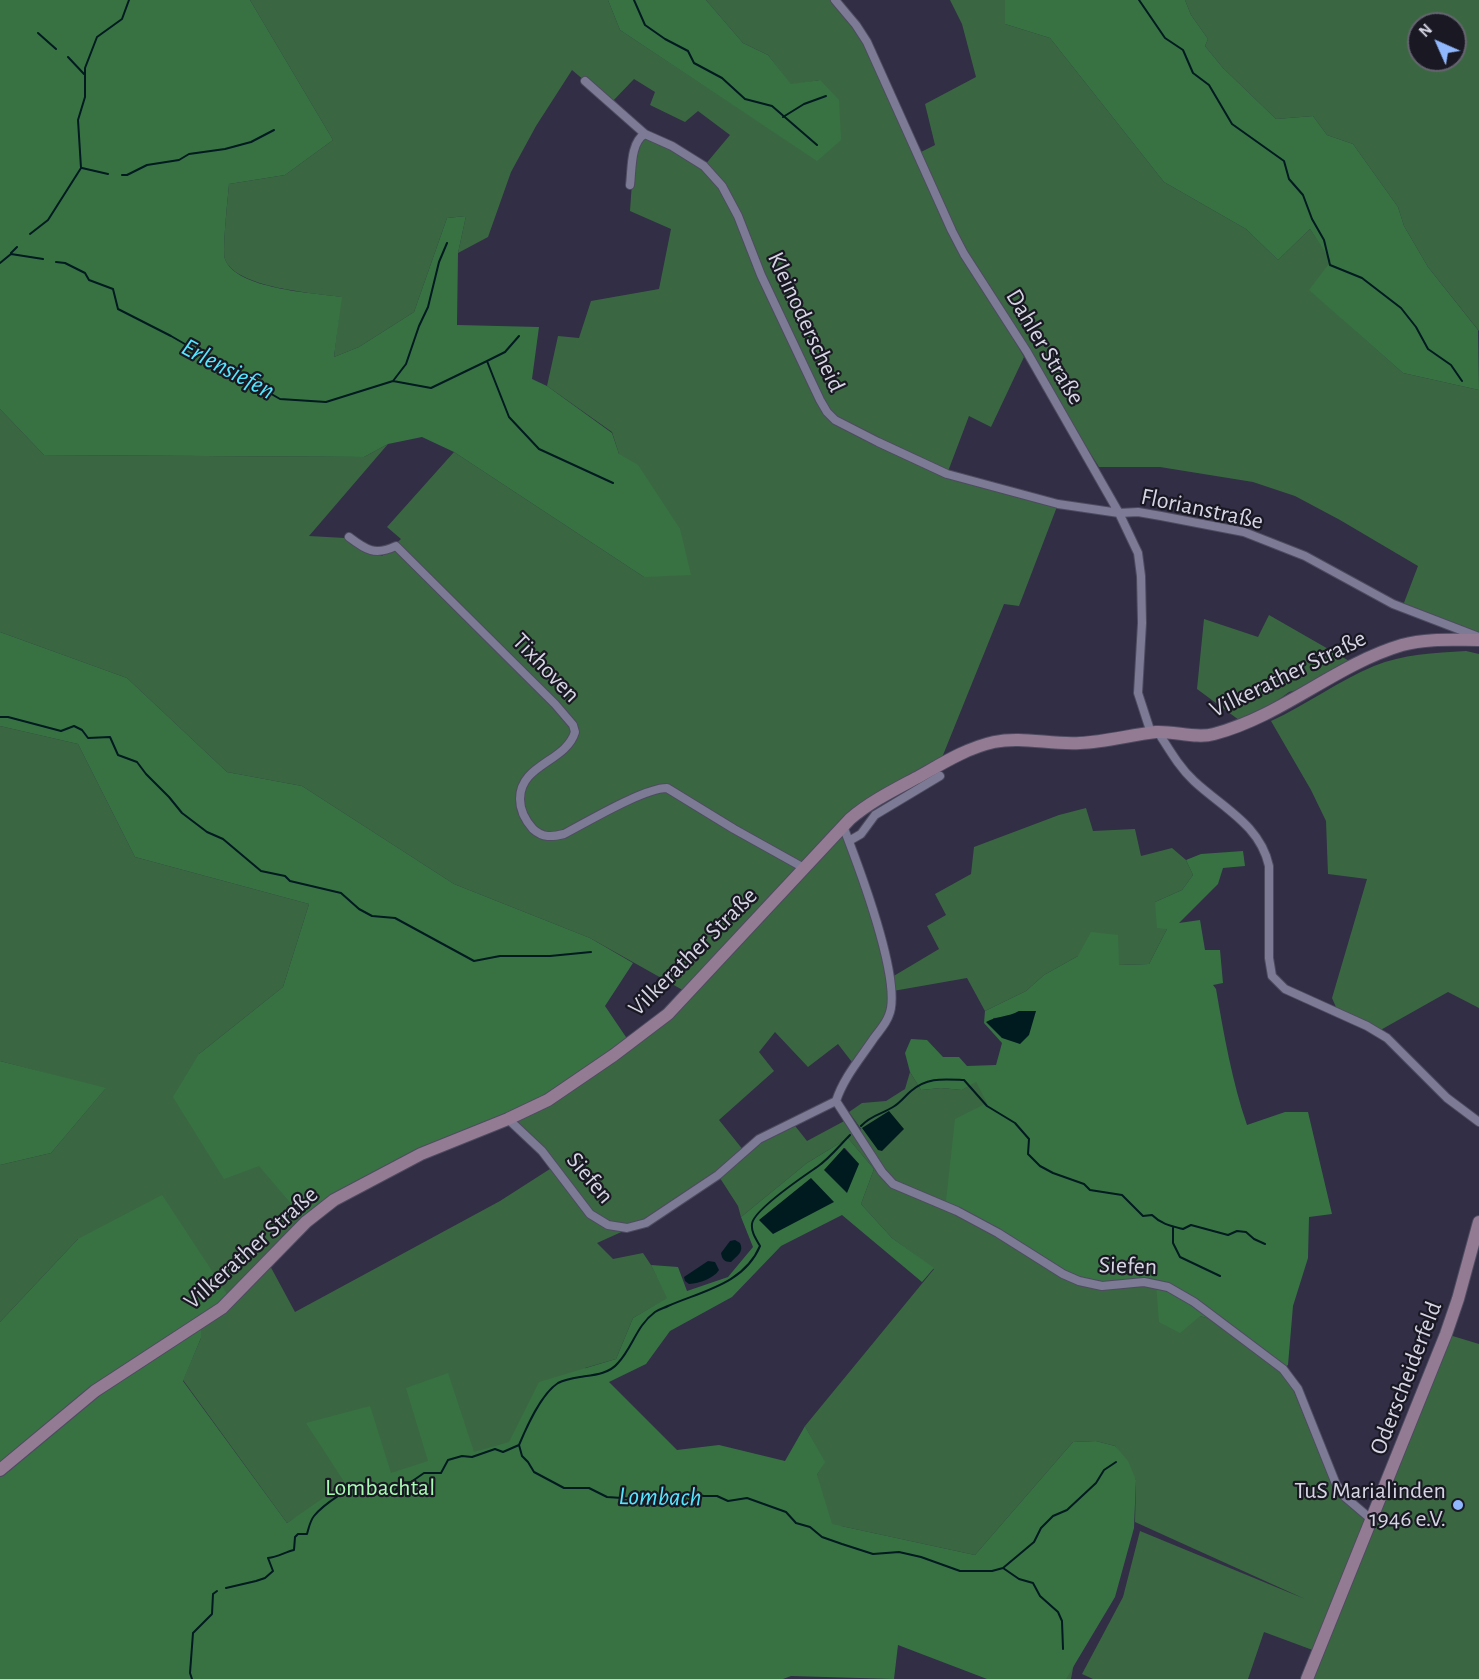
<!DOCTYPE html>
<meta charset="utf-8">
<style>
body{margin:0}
#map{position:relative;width:1479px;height:1679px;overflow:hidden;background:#312e46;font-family:"Alegreya Sans",sans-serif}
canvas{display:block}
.north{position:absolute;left:1407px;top:12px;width:60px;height:60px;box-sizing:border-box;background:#191823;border:2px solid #656470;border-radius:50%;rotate:315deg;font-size:16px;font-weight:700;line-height:24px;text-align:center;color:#d6d5e4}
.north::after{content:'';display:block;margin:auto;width:21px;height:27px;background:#91b8fd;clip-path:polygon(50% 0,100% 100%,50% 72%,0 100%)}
</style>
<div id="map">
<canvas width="1479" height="1679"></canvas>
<div class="north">N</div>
</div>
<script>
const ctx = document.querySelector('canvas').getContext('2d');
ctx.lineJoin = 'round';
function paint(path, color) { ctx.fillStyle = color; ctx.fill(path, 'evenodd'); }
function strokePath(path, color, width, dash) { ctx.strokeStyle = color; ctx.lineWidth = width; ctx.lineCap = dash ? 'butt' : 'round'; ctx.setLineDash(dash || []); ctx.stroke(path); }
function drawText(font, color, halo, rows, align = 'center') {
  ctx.font = font + ' "Alegreya Sans",sans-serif'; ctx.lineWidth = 4.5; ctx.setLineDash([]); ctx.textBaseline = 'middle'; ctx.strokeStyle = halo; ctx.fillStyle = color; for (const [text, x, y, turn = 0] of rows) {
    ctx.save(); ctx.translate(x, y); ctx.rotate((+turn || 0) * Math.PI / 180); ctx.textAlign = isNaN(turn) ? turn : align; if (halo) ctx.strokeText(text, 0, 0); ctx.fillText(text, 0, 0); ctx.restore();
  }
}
paint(new Path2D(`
 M250,0H608L620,30L817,160L820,80L791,85L768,55L743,43L706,0H835L856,25L917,154L935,145L925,104L976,77L962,24L950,0H1005V24L1050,38L1164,182L1246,229L1278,260L1310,229L1332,261L1310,290L1403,373L1479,390V637L1402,608L1418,566L1340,520L1295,496L1253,482L1160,467H1099L964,253L1024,357L991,427L969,416L947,474L1058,504L1019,606L1004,604L939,765L843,826L892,977L939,949L927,926L946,915L935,894L971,874L974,847L1059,815L1086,808L1093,831L1135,829L1141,856L1172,848L1186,860L1193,875L1182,890L1155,902L1167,929L1149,964L1118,965L1078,956L1044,975L1026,991L985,1011L967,978L893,991L892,1007L855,1066L838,1044L808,1067L775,1032L759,1052L774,1071L719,1120L744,1151L792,1122L807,1141L848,1119L857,1132L861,1129L849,1112L862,1103L886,1101L905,1089L910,1072L921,1090L941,1088L962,1090L976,1081L988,1103L1156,1283L1200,1316L1219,1322L1271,1360L1291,1384L1332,1485L1371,1520L1446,1334L1479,1344V1679H1307L1318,1652L1264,1632L1248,1679H1093L1082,1674L1123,1597L1140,1531L1305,1599L1135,1522L1136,1480L1115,1446L1096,1441L1073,1442L975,1555L841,1526L1074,1663L1071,1679H1059V1662L236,1569L311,1508L287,1523L183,1380L201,1338L78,1239L0,1322V1165L51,1153L105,1089L0,1061V726L78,744L135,857L309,904L283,987L199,1054L259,1165L306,1222L268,1262L295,1312L500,1201L553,1167L508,1119L532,1109L688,993L590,938L454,884L302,786L227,772L127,678L0,632V409L44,455L364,457L388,444L309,536L345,538L382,556L401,539L387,527L454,452L644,577L619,454L612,432L547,386L558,336L579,338L591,301L659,289L671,229L630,211L634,153L645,134L704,166L730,135L698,111L685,122L650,105L655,92L634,79L611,103L572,70L536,126L511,172L488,237L458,253L466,216L447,218L414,312L359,347L334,357L341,297C314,293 235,288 225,259C222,250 228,198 229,184L285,175L333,140ZM848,1138L874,1169L861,1204L892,1238L934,1269L805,1426L824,1462L817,1475L584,1482L585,1368L616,1359L633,1318L668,1298L651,1265L643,1253L613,1259L597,1243L659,1215L718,1175L738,1206L741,1217L807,1163Z
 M1185,0H1479V331L1428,267L1404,226L1398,207L1353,144L1327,135L1313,116L1276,119L1223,68L1205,46L1208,39L1191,15ZM1419,24H1455V60H1419Z
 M1269,615L1351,662L1309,687L1289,692L1262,712L1239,720L1197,689L1204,619L1258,637Z
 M1466,651L1479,654V1008L1448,992L1377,1032L1339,1014L1332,998L1367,879L1328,874L1326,821L1311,790L1271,721C1306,705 1338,681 1374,666C1403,654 1434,653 1466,651Z`), '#3a6741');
paint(new Path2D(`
 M0,0H250L333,140L285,175L229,184C228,197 222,251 225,259C235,289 314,293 342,297L334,357L359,347L414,312L447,218L466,216L458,253L457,325L539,327L532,379L547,386L612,433L619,454L638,465L680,529L691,575L644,577L454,452L422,437L388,444L364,457L44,455L0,409Z
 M608,0H706L743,43L768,55L791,84L820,80L839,100L841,140L817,161L620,30Z
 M1005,0H1185L1191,15L1208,39L1205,46L1223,68L1276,119L1313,116L1327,135L1353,144L1398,207L1404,226L1428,267L1478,330L1479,390L1403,373L1309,290L1331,261L1310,229L1278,260L1246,229L1164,182L1050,38L1005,24Z
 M0,632L127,678L227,772L302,786L454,884L590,938L633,963L605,1006L630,1043L548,1100L421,1154L306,1222L259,1166L224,1179L173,1097L199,1054L283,987L309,904L135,857L78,744L0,726Z
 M1243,851L1245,866L1223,868L1218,884L1179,923L1200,920L1205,950H1220L1223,983L1213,985L1216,989C1224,1035 1232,1081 1247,1125L1285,1112H1308L1332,1214L1309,1217L1308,1258L1293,1306L1288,1365L1283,1369L1219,1322L1200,1316L1180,1333L1159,1322L1156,1283L1115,1285L1079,1281L957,1211L946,1201L955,1119L987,1103L976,1082L962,1090L941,1088L921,1090L910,1072L905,1053L911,1039L927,1040L943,1057H959L967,1066L996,1065L1002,1043L984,1023L985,1011L1026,991L1044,975L1078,956L1091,932L1118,935L1119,965L1149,964L1167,929L1157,928L1155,902L1182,890L1193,875L1186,860L1201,854ZM1019,1011L1002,1038L993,1018L1010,1017Z
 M0,1061L106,1088L51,1153L0,1165Z
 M848,1138L874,1169L861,1204L892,1238L934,1268L922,1282L842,1215L781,1246L732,1297L670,1331L646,1364L609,1382L677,1450L719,1445L785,1461L805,1426L825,1462L817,1475L832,1524L975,1555L1073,1442L1096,1441L1115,1446L1128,1461L1136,1480L1134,1528L1115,1597L1066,1679H987L898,1645L894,1679L791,1676L783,1679H0V1322L78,1239L162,1195L229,1297L201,1318V1338L183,1381L287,1523L345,1483L306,1423L370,1406L391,1473L428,1461L406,1388L448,1373L474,1452L509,1442L539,1382L616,1359L633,1318L667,1298L651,1265L678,1267L687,1291L728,1277L753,1247L741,1217L807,1163ZM844,1148H845L859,1164H831Z`), '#387243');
paint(new Path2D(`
 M1019,1011H1036L1029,1035L1020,1044L1002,1038L986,1022C997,1016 1008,1017 1019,1011Z
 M889,1111L904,1129L882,1151L878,1150L862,1128Z
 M844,1148L859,1164L847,1193L824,1170Z
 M811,1178L834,1202L773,1234L759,1220Z
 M735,1240L740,1243C744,1252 738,1255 731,1262C724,1262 722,1259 721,1253L730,1241Z
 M708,1261L715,1262L719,1270C713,1279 700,1283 689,1284L685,1281L684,1277Z`), '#001b20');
strokePath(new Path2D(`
 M634,0L645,25L665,39L688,51L694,63L722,78L745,99L772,106L817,145
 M1139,0L1165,38L1183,50L1193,73L1209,85L1232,124L1284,161L1289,179L1303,195L1312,219L1324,240L1330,265L1362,278L1401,308L1416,327L1428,349L1451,365L1462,381
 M38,33L56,49
 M68,57L84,74
 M783,117L804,104L826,96
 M82,168L108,174
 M122,175H127L147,165L179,160L189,154L225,149L251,142L274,130
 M30,234L48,220L81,168L78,120L85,97V68L97,37L122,19L129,0
 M11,253L17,247
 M56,262L65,263L85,273L89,280L113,289L118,309L171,336L280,399L326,402L393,381L431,388L487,361L509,417L539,449L613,483
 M0,263L11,254L43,259
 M487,361L505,352L519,336
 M393,381L406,364L419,326L428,307L439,262L447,243
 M0,717H8L61,731L74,726L82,730L88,738L110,737L118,755L137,762L146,774L169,797L182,813L207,832L223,839L261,871L285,876L290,881L341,893L359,909L372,916L395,918L474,961L500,956H550L591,952
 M861,1126C871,1115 882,1114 893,1107C900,1103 905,1096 911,1091C927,1077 943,1079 964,1080L987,1106L1015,1123L1029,1139L1028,1154L1040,1166L1053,1173L1084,1184L1090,1190L1122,1195L1143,1216L1152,1215C1161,1224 1171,1226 1183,1229L1191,1225L1228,1235L1237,1231L1246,1232L1254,1239L1265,1244
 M1173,1228V1243L1180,1257L1220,1276
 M519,1445C527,1426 541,1394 558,1383C564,1380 574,1378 580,1377C593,1375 609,1374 618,1363C633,1347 636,1326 655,1312C659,1309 664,1308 668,1306C702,1291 744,1284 760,1246C756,1239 751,1232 752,1224C753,1210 804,1176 817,1167C829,1159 840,1145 850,1135
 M1003,1568L1019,1579L1033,1583L1040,1596L1058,1612L1062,1621L1063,1649
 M226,1588L256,1581L265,1578L273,1571L268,1558C278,1557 285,1552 294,1550L295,1537L298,1534H307C309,1527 310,1521 314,1516C322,1506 353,1483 366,1484C373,1485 377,1490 383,1493H394L399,1487L400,1483L411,1482L424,1473H441L448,1460L462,1456L472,1457L495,1449L503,1452L519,1445L522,1456L528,1462L534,1472L564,1488H589L607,1497L637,1499H661L693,1494L704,1496H717L728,1501L747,1498L786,1512L796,1523L810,1527L822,1537L842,1544L873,1554L899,1552L921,1557L960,1571H992L1003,1568L1034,1542L1041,1528L1053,1516L1067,1510L1096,1483L1104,1470L1116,1462
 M192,1679L190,1673L193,1633L212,1614L213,1594L217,1591`), '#001b20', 2);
const street = new Path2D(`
 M835,0L856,25L867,42L952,231L964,254L1027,352L1119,513L1138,553L1141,576L1142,623L1138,693L1151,733
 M585,81L645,134L672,146L704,166L722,186L738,216L761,275L820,400L827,412L835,420L878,442L947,474L1058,504L1119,513L1138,512L1161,516L1244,532L1305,556L1393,604L1479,637
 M630,185C632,171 630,142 645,134
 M349,537C366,550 375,556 396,546L555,704L573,725L575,732C566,762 520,764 520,799C520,811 525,820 533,829C543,838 552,837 564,834C587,822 644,788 667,788L734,829L804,868
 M1158,732C1169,749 1179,767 1194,781C1223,808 1260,825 1269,866V958L1272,976L1285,989L1367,1026L1387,1038L1447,1098L1479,1122
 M849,841L861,834L875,815L940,776
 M836,1101L882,1172L893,1184L957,1211L998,1233L1063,1274L1079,1281L1102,1286L1144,1282L1168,1287L1194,1302L1283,1369L1298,1389L1336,1484L1345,1497L1372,1520
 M508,1119L542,1151L590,1214L608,1225L627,1228L646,1223L718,1175L759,1139L836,1101C844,1077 860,1059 874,1038C879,1031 886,1024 889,1015C903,982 857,862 843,826`);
const secondary = new Path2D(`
 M0,1470L95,1391L222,1308L306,1222L334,1200L421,1154L508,1119L548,1100L614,1055L668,1014L850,819C871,801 896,789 920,776C943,763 967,748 994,742C1022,736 1051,745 1080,743C1105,742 1130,735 1156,732C1175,731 1196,739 1214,734C1282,716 1335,665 1402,645C1427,638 1454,640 1479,640
 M1307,1679L1446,1334L1458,1299L1479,1222`);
strokePath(street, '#4e4b60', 10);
strokePath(secondary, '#4e4b60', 14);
strokePath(street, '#7c7a95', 8);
strokePath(secondary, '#937b94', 12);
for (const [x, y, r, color] of [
 [1458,1505,6,"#91b8fd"]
]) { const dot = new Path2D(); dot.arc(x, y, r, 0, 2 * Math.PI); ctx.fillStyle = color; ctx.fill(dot); strokePath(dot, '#191823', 2); }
drawText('24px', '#d6d5e4', '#191823', [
 ["Kleinoderscheid",806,322,65],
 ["Dahler Straße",1045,347,59],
 ["Florianstraße",1202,509,12],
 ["Tixhoven",546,668,46],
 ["Vilkerather Straße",1288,674,-26],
 ["Vilkerather Straße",693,952,-45],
 ["Siefen",590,1178,50],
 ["Vilkerather Straße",251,1248,-42],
 ["Siefen",1128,1266,2],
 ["Oderscheiderfeld",1406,1378,-69]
]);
drawText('24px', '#a7fbb3', '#191823', [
 ["Lombachtal",380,1488]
]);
drawText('24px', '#d6d5e4', '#191823', [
 ["TuS Marialinden",1446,1491],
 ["1946 e.V.",1446,1519]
], 'right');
drawText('italic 26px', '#53e7ff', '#191823', [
 ["Erlensiefen",228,369,28],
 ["Lombach",660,1497,1]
]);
</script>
